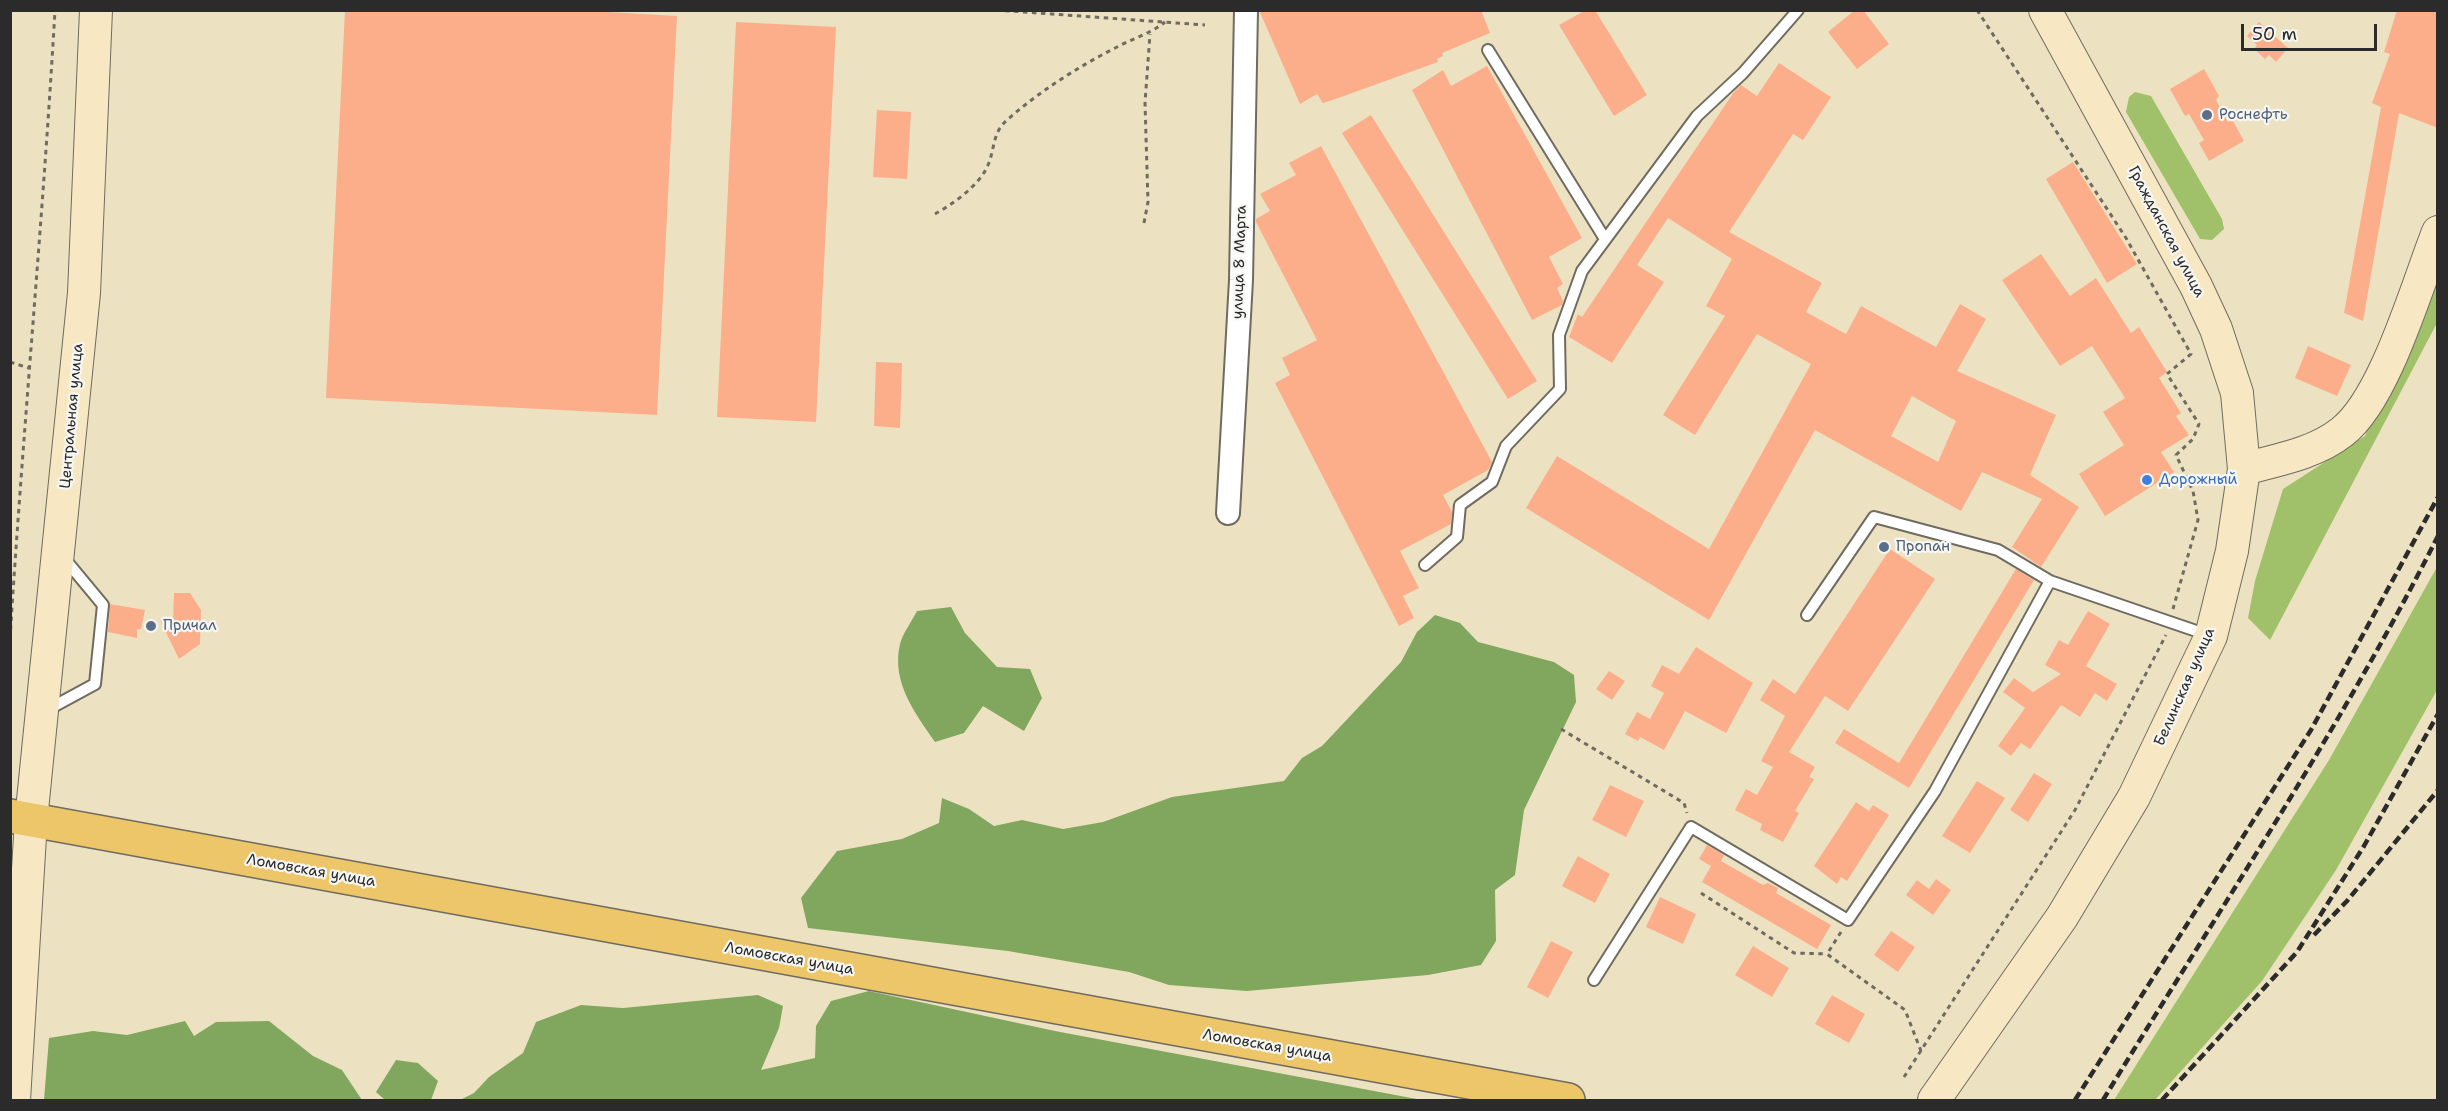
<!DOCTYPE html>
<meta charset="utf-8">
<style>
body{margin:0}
#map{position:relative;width:2448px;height:1111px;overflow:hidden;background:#ece2c2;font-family:"Shantell Sans",sans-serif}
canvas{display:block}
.frame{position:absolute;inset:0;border:12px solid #2b2b2b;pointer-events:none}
.scale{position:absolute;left:2241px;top:24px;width:136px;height:27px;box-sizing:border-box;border:3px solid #2b2b2b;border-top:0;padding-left:8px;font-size:18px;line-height:21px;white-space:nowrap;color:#2b2b2b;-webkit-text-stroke:4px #f6f6f2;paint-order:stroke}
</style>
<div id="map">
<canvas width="2448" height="1111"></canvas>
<div class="frame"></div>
<div class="scale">50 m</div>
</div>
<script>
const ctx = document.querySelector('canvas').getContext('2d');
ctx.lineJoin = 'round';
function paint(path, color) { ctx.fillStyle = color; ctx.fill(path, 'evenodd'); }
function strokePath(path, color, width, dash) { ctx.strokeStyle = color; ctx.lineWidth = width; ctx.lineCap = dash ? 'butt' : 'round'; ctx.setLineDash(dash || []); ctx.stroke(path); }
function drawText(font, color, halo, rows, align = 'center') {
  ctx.font = font + ' "Shantell Sans",sans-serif'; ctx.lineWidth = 4.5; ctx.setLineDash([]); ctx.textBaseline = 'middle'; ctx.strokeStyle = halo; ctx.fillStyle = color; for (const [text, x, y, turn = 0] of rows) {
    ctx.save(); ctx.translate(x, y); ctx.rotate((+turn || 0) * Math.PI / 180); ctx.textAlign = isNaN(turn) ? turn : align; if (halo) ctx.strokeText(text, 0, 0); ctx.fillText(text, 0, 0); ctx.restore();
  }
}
paint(new Path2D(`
 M2135,92L2151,96L2222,219L2224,229L2212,240L2200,239L2126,112L2129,97Z
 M2437,261V323L2270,640L2248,618L2255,581L2283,489L2365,436Z
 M2437,567V690L2336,870L2262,981L2155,1100H2114L2329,760Z`), '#a0c169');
paint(new Path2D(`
 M951,607L965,633L997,667L1030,669L1042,698L1024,731L983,706L964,733L935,742C915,713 891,682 900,644C903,633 912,621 917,611Z
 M1435,615L1460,623L1478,642L1554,662L1574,675L1576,702L1524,810L1515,875L1495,890L1496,941L1481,965L1428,975L1247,991L1169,985L1129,972L1008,951L808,928L801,898L837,851L902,839L939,823L942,798L969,809L994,826L1022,820L1063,829L1103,822L1172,797L1284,781L1302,758L1322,746L1401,662L1417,632Z
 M869,991L1055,1031L1422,1100H460L474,1093L489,1077L523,1053L536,1022L581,1005L623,1008L758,995L783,1006L779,1028L761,1070L815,1058L816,1026L831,1001Z
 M185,1021L194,1036L216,1022L269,1021L313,1056L342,1070L362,1100H44L49,1038L93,1031L127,1035Z
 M396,1060L418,1063L438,1081L431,1100H385L376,1092Z`), '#80a75d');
paint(new Path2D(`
 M345,10H573L677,16L657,415L326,398Z
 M1259,10H1481L1490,33L1442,53L1443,56L1437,59L1438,62L1344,96L1323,103L1317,94L1300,104Z
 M1586,10H1595L1647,95L1614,116L1559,25Z
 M1855,10H1863L1889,44L1857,69L1828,32Z
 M2397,10H2438V128L2399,113L2363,321L2344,313L2381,107L2372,103L2390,54L2384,52Z
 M736,22L836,27L816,422L717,417Z
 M2259,22L2288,48L2276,62L2269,55L2265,59L2254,49L2257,45L2247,36Z
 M1779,63L1831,97L1803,140L1793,134L1729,232L1822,283L1806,312L1846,334L1861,306L1936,347L1960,304L1986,319L1957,371L2056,415L2030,475L2079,507L2041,567L2012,547L2042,499L1982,472L1961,511L1815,430L1709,620L1526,508L1557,456L1709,549L1811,364L1757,334L1695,435L1663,415L1725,316L1706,306L1732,259L1668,218L1637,265L1664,282L1612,363L1569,337L1578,314L1582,317L1734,92L1741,85L1757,96ZM1912,396L1956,421L1938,462L1891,436Z
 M1487,66L1582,238L1549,257L1563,284L1557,288L1563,301L1562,305L1532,320L1412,90L1443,70L1451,86Z
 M2204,69L2219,96L2216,100L2228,122L2232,119L2244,141L2209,161L2199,143L2204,140L2189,114L2185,116L2170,89Z
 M877,110L911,112L907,179L873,177Z
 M1371,115L1537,381L1508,399L1342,133Z
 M1321,146L1492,462L1488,470L1443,495L1452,512L1451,524L1400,551L1419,588L1403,596L1414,618L1399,626L1275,383L1290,375L1282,358L1317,340L1256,222V219L1270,211L1260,194L1296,175L1289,163Z
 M2073,162L2137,264L2107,283L2046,179Z
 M2041,254L2070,296L2096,278L2131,333L2139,327L2167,372L2159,378L2181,413L2176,416L2189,435L2161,452L2174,472L2105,516L2079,474L2124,445L2103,412L2125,398L2092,346L2060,366L2002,280Z
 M2308,346L2351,365L2337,396L2295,378Z
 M876,362L902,363L900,428L874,426Z
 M1890,549L1935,579L1848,711L1825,696L1789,752L1815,767L1809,777L1814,779L1795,811L1799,813L1783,842L1760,830L1762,824L1735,810L1746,789L1757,795L1773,767L1761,761L1785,716L1760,700L1773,679L1795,694Z
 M2016,569L2034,580L1909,788L1835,743L1844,729L1899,763Z
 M174,593H190L201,610L200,644L179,659L160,620L173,622Z
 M110,604L145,610L141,629H137V638L108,632Z
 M2088,611L2110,624L2086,666L2117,684L2107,701L2095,693L2080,717L2061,705L2030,749L2021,743L2011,756L1998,746L2025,708L2003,692L2014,678L2033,692L2061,674L2045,665L2059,640L2068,645Z
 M1696,647L1753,683L1726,733L1685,711L1664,750L1640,737L1638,741L1625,734L1637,712L1650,719L1664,693L1651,686L1662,665L1679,674Z
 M1609,671L1625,681L1612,700L1596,689Z
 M2034,773L2052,784L2028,822L2010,810Z
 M1977,781L2005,798L1970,853L1942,836Z
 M1610,785L1644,801L1626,837L1592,820Z
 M1856,802L1869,811L1873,805L1889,815L1847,881L1841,877L1837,884L1814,866Z
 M1707,845L1724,855L1721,861L1763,885L1768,883L1778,888L1776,893L1831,925L1817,949L1702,882L1711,866L1699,859Z
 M1578,856L1610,874L1595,903L1562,886Z
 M1936,879L1951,890L1933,915L1906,895L1917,880L1929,889Z
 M1660,897L1696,914L1683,944L1646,927Z
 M1891,931L1915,947L1898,972L1874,955Z
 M1551,941L1573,952L1548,998L1527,987Z
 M1753,946L1789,968L1772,997L1735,975Z
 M1832,995L1865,1014L1849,1043L1815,1024Z`), '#fcae8b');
const lane = new Path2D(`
 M1488,50L1605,239
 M1425,565L1457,537L1460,505L1492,482L1506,446L1560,389L1559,335L1582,271L1697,116L1743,73L1798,10
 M1807,615L1874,517L1998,550L2050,581
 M47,710L95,684L103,605L64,558
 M1594,980L1691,827L1848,920L1935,791L2050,581L2208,635`);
const street = new Path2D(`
 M1228,513L1241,280L1246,10`);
const secondary = new Path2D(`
 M2244,469C2277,460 2314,454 2342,432C2385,399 2417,285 2438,232
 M14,1100L31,820L84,293L96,10
 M1934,1100L2062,917L2134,797L2211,636L2232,551L2244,469L2237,393L2216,329L2196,286L2045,10`);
const primary = new Path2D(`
 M10,816L1568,1100`);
strokePath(lane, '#6f6b60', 14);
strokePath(street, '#6f6b60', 26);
strokePath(secondary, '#6f6b60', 34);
strokePath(primary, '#6f6b60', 36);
strokePath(new Path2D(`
 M996,10L1205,25
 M1977,10L2126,238L2191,354L2167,374L2199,424L2193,439L2176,455L2193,491L2198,520L2173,609
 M935,214C953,204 980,185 988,165C995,149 992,133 1007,120C1041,90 1081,65 1121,45C1137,37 1151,33 1165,22
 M1144,223L1148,202L1145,103L1150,34
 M10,362L29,368
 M10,639C23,429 43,220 55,10
 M1561,729L1684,803L1687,813
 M1701,893L1794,953L1827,954
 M1841,932L1827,954L1905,1010L1921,1051
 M1904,1077L2075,810L2166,635`), '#6f6b60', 3, [4.5, 4.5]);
strokePath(lane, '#fff', 10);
strokePath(street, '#fff', 22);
strokePath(secondary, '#f7e8c3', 32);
strokePath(primary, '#ecc669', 33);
strokePath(new Path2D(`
 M2314,935L2347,901L2438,790
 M2075,1100L2311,730L2438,497
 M2103,1100C2216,914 2339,732 2438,536
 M2162,1100L2297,952L2364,846L2438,714`), '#2b2b2b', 4.5, [9, 4.5]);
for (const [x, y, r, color] of [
 [2207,115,6,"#5c6f8a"],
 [2147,480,6,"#3f7fe0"],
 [1884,547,6,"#5c6f8a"],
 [151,626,6,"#5c6f8a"]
]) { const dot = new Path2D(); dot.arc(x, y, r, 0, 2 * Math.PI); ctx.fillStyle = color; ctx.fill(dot); strokePath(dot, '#f6f6f2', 2); }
drawText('15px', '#4e5e75', '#f6f6f2', [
 ["Роснефть",2219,115],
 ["Пропан",1896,547],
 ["Причал",163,626]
], 'left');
drawText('15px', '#2b2b2b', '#f6f6f2', [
 ["Гражданская улица",2166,232,62],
 ["улица 8 Марта",1240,262,-88],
 ["Центральная улица",72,416,-85],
 ["Белинская улица",2185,687,-66],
 ["Ломовская улица",311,871,10],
 ["Ломовская улица",789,959,10],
 ["Ломовская улица",1267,1046,10]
]);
drawText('15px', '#366cbe', '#f6f6f2', [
 ["Дорожный",2159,480]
], 'left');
</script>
